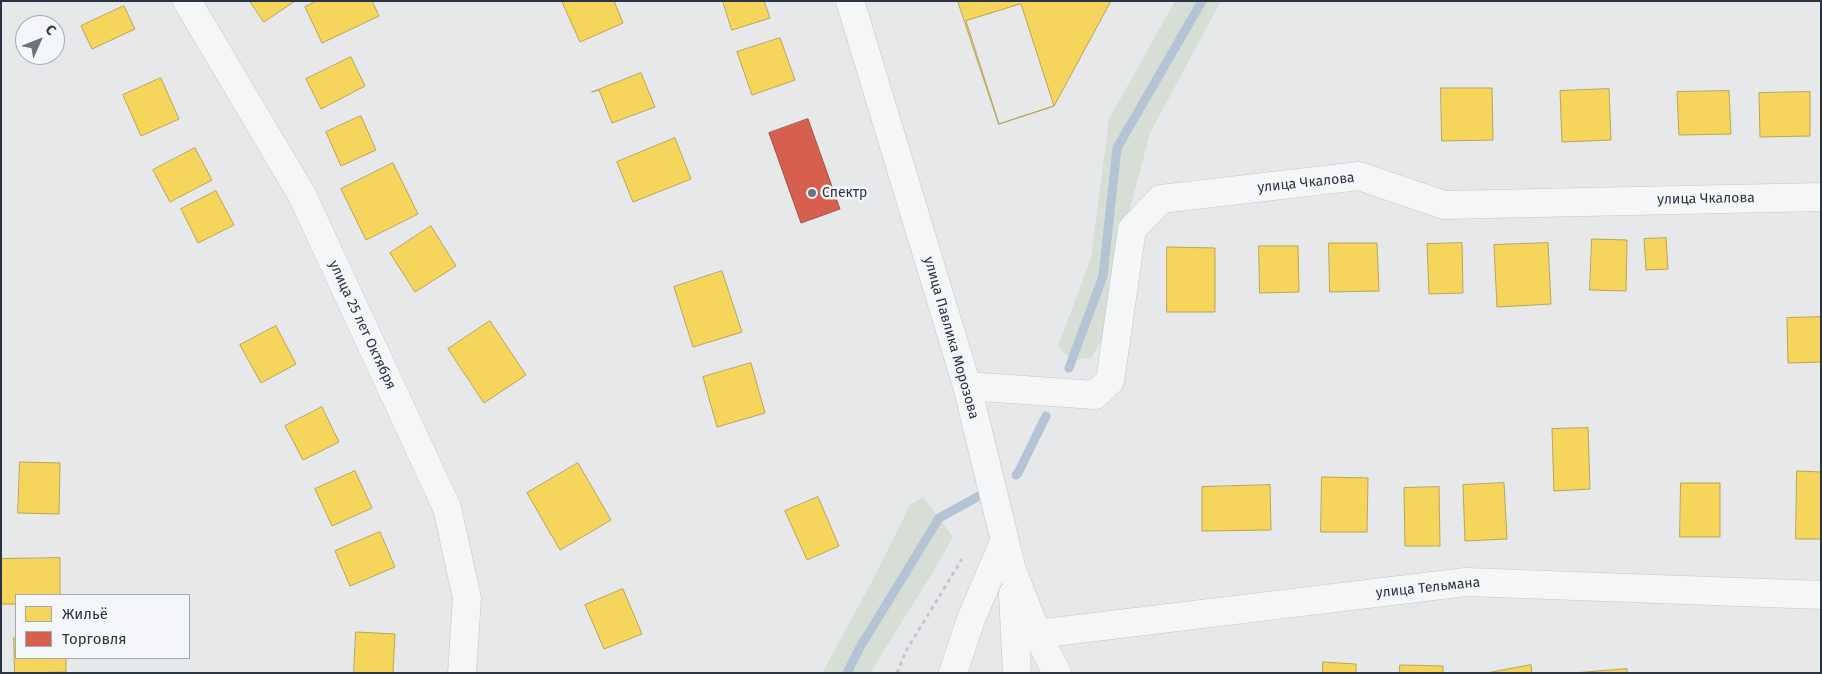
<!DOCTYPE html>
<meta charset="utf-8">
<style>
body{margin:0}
#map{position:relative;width:1822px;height:674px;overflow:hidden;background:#e6e8ea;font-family:"Fira Sans",sans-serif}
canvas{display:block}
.frame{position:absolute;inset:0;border:2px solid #2b3445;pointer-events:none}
.legend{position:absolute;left:15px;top:594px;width:175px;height:65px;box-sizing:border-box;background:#f4f6f9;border:1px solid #a4a8b1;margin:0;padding:6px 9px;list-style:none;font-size:15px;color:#2b3445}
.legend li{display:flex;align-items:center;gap:10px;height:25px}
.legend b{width:25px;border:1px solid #a4a8b1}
.north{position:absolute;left:15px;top:15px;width:50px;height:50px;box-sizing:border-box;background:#f4f6f9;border:1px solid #a4a8b1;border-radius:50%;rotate:46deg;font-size:14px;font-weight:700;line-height:20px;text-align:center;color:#2b3445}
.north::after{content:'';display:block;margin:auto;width:18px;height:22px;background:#6c737f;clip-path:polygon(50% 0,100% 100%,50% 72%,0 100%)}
</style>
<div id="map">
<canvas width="1822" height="674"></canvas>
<div class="frame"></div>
<ul class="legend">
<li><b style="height:14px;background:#f6d55c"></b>Жильё</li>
<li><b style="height:14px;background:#d6604d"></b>Торговля</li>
</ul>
<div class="north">С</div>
</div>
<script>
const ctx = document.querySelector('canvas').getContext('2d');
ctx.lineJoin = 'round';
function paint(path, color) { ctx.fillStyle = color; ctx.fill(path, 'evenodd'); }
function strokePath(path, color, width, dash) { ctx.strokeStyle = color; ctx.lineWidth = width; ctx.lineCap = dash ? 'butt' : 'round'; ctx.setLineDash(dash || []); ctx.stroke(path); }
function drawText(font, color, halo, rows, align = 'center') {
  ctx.font = font + ' "Fira Sans",sans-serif'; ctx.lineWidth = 5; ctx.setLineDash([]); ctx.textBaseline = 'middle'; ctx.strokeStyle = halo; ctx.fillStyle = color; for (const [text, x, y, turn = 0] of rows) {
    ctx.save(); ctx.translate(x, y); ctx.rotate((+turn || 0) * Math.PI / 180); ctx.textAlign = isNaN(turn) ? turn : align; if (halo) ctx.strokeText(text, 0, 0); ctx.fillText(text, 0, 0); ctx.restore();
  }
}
paint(new Path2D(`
 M1175,1H1221L1150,133L1124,231L1104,336L1091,358L1071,360L1058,346L1091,258L1109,119Z
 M923,497L953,537L936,567L870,673H822L868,589L910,505Z`), '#d6ded6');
const homes = new Path2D(`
 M250,1H295L264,22Z
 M317,1H372L379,16L322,43L305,7Z
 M614,1L623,23L580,42L562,2Z
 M723,1H764L770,18L732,30Z
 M958,1H1111L1054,106L999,124Z
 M1021,4L1054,106L999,124L966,21Z
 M124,6L135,29L92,49L81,26Z
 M780,38L795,80L752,95L737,52Z
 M351,57L365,86L321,109L306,79Z
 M641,73L655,107L612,123L599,90L592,92Z
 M161,78L179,119L141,136L123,95Z
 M1441,88H1492L1493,140L1442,141Z
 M1609,89L1611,140L1562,142L1560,91Z
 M1729,91L1731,134L1679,135L1677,92Z
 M1810,92V136L1760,137L1759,93Z
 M361,116L376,150L341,166L326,132Z
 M675,138L691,179L633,202L617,162Z
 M195,148L212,180L170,202L153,170Z
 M393,163L418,214L366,240L341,189Z
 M216,191L234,225L198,243L181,209Z
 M431,226L456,266L415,292L390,253Z
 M1666,238L1668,269L1646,270L1644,239Z
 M1592,239L1627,240L1626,291L1590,290Z
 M1329,243H1377L1379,291L1330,292Z
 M1462,243L1463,293L1429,294L1427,244Z
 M1548,243L1551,304L1497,307L1494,245Z
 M1259,246H1298L1299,292L1260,293Z
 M1167,247L1215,248V312H1167Z
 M722,271L742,332L693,347L674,287Z
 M1821,317V362L1788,363L1787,318Z
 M490,321L526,375L484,403L448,349Z
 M276,326L296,364L261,383L240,345Z
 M751,363L765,413L717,427L703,377Z
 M322,407L339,442L303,460L285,426Z
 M1588,428L1590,489L1554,491L1552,429Z
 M20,462L60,463L59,514L18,513Z
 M578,463L611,520L560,550L527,493Z
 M355,471L372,508L332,526L315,489Z
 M1797,471L1821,472V539H1796Z
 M1322,477L1368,478L1367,532H1321Z
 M1504,483L1507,539L1465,541L1463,485Z
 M1681,483H1720V537H1680Z
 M1270,485L1271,530L1202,531V487Z
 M1439,487L1440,546H1405L1404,488Z
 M818,497L839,546L807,560L785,511Z
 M380,532L395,567L350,586L335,551Z
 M60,558V595H16V604H1V559Z
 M623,589L642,634L604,649L585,605Z
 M356,632L395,634L393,673H354Z
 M14,638H16V658H66V672L15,673Z
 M1323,662L1356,664V673H1323Z
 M1400,665L1443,666V673H1400Z
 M1531,665L1532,673H1487Z
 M1627,669V673H1574Z`);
paint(homes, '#f6d55c');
strokePath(homes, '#b9a555', 1);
const shops = new Path2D(`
 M808,119L840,209L801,223L769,133Z`);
paint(shops, '#d6604d');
strokePath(shops, '#a3534b', 1);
strokePath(new Path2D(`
 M1069,368L1103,276L1117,148L1202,1
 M1016,475L1018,473L1046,416
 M847,673L859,649L939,518L979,496`), '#b4c4d5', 9);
const minor = new Path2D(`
 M187,1L302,195L447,508L467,598L462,673
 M850,1L967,386L1012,570L1037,634L1057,673
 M967,386L1095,395L1110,381L1132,229L1161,199L1359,176L1444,205L1821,197
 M1013,594L1017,673
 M1037,634L1466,582L1821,595
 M953,673L971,619L1004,542`);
strokePath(minor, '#c4c6c8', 29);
strokePath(new Path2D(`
 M897,673L906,651L962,559`), '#c5c6ca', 3, [4, 4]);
strokePath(minor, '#f5f6f7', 28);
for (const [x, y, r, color] of [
 [812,193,5,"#6c737f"]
]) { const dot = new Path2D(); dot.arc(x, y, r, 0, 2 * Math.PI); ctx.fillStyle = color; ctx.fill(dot); strokePath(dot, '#f4f6f9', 2); }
drawText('14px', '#2b3445', '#f4f6f9', [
 ["улица Чкалова",1306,183,-6],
 ["улица Чкалова",1706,199,-1],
 ["улица 25 лет Октября",362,325,65],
 ["улица Павлика Морозова",951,338,74],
 ["улица Тельмана",1428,588,-6]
]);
drawText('14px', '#2b3445', '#f4f6f9', [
 ["Спектр",822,193]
], 'left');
</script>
